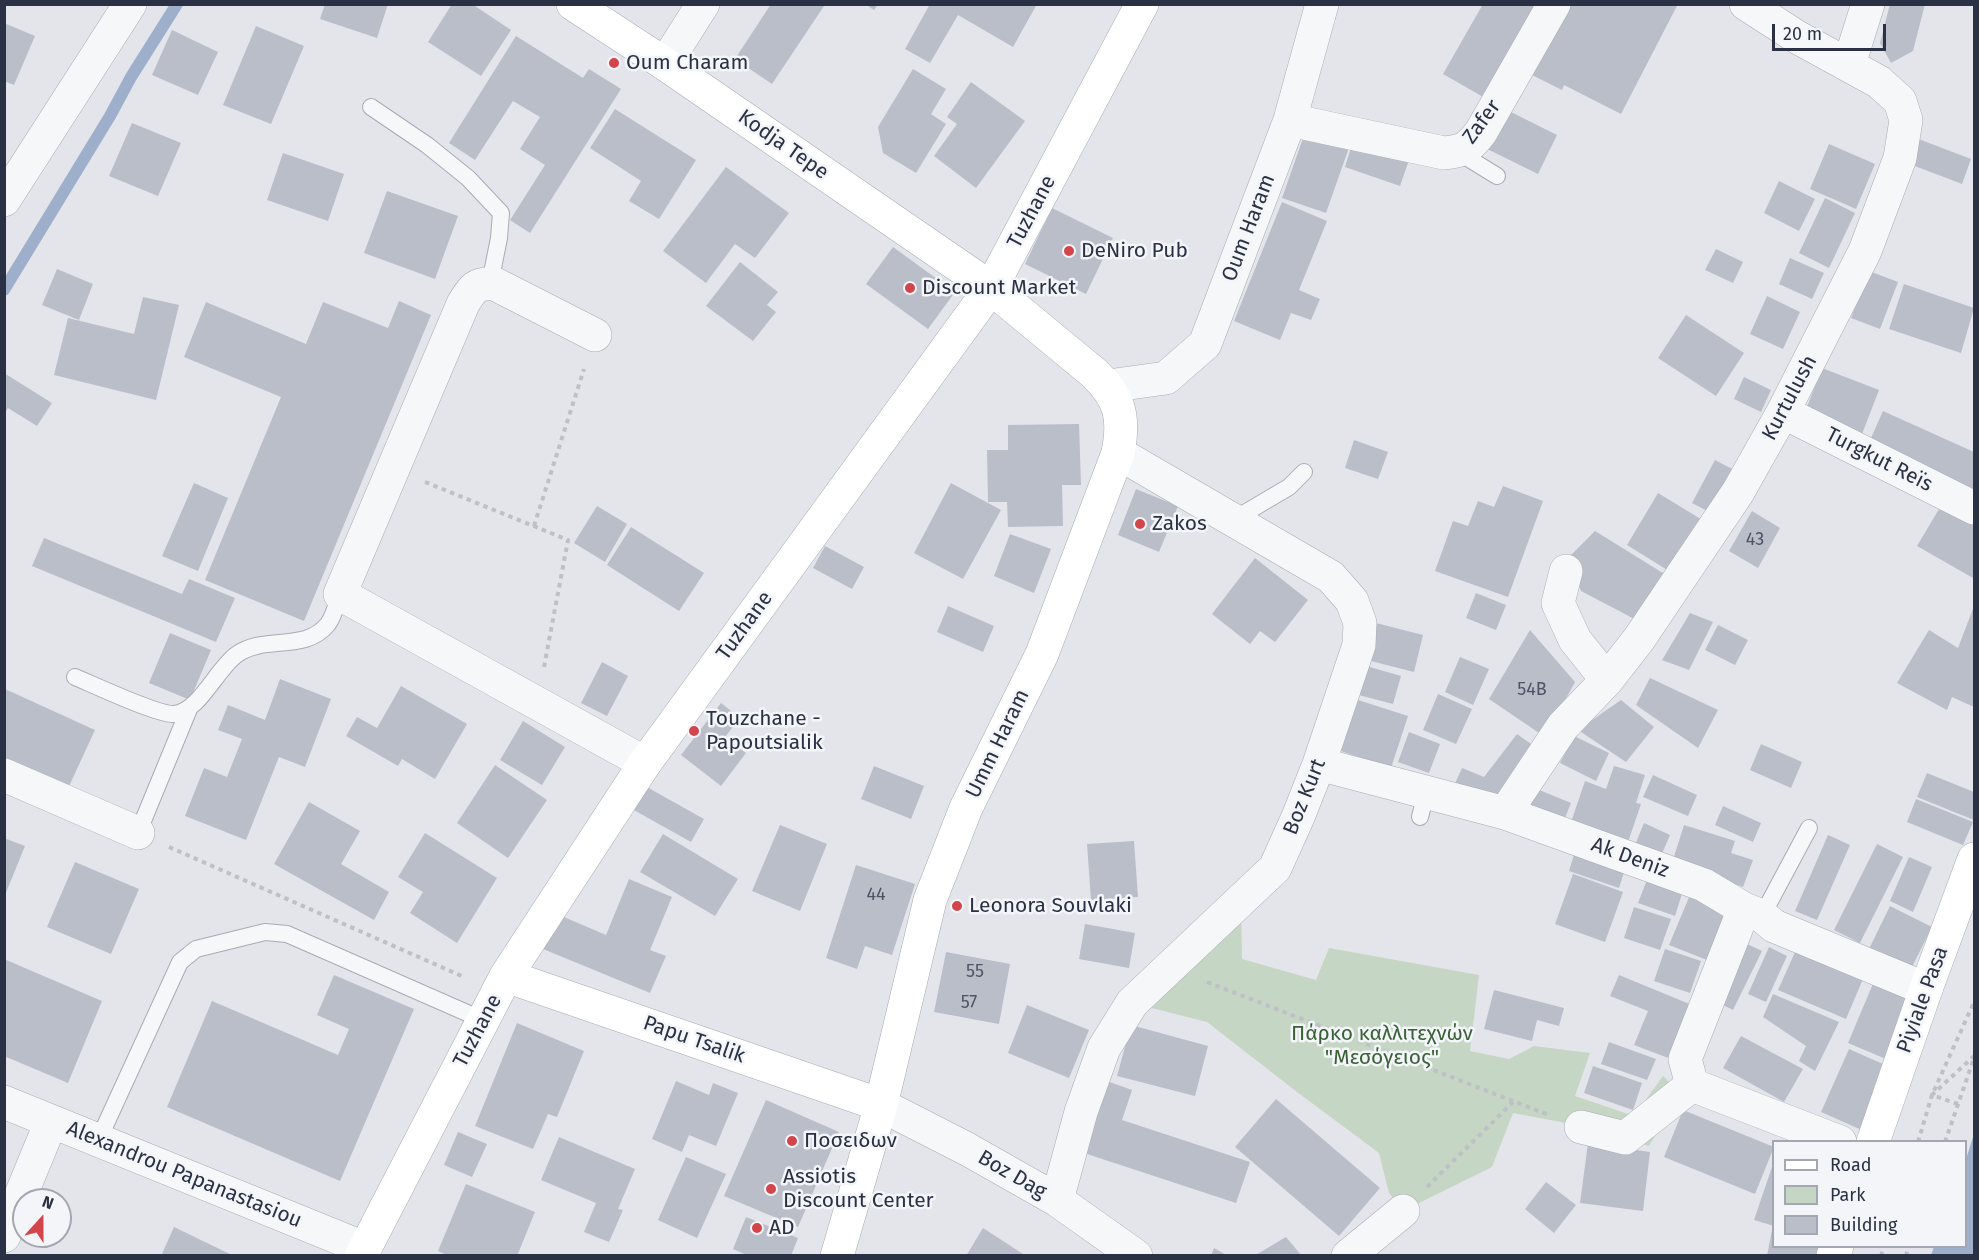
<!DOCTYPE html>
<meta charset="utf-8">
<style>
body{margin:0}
#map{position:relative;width:1979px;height:1260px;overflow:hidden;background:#e3e5eb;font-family:"Fira Sans",sans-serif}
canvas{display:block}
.frame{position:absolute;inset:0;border:6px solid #2a3144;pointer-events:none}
.legend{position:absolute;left:1772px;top:1140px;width:195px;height:108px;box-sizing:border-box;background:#f3f5f9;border:2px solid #a3a7b1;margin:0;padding:8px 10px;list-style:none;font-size:18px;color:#2a3144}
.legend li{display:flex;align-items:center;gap:12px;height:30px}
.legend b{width:30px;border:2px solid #a3a7b1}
.north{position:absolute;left:12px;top:1188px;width:60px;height:60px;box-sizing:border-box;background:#f3f5f9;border:2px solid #a3a7b1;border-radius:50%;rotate:21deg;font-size:16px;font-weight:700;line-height:24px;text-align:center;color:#2a3144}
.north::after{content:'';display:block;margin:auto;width:21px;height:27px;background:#d2464b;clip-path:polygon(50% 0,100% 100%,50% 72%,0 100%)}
.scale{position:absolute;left:1772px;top:24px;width:114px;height:27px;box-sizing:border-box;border:3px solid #2a3144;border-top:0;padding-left:8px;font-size:18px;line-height:21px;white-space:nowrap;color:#2a3144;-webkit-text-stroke:4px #f3f5f9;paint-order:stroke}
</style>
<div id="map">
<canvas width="1979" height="1260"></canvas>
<div class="frame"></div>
<ul class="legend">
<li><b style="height:8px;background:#fff"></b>Road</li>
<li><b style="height:16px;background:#c6d6c4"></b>Park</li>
<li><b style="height:16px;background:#babec9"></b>Building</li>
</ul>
<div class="north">N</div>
<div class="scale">20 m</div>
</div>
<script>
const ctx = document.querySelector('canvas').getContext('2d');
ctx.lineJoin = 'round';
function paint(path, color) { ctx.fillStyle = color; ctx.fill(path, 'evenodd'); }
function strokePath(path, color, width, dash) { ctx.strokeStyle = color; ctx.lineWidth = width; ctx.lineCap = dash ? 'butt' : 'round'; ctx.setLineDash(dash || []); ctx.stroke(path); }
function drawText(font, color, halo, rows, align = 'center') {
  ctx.font = font + ' "Fira Sans",sans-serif'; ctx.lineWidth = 5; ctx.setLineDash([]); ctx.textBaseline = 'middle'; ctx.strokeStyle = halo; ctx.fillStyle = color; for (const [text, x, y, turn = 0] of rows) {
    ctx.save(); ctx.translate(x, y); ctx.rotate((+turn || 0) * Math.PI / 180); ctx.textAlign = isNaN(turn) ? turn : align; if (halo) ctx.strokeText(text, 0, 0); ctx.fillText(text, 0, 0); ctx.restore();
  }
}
paint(new Path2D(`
 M1241,901L1242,959L1316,980L1329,948L1479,975L1470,1051L1509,1059L1534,1046L1590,1053L1575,1096L1634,1116L1663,1076L1681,1094L1649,1146L1566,1123L1513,1113L1492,1167L1403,1211L1389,1193L1379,1153L1297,1092L1207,1022L1132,1003Z`), '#c6d6c4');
paint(new Path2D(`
 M1974,1134V1255H1931L1934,1247L1966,1246V1159Z`), '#9eafcc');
strokePath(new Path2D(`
 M4,290L110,116L131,77L177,4`), '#9eafcc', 12);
paint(new Path2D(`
 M325,4H388L377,38L320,19Z
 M452,4H472L511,30L481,76L428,42Z
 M771,4H822L824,6L772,84L735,59Z
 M865,4H878L874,10Z
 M930,4H1037L1013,47L958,15L930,63L905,49Z
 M1483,4H1539L1485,98L1443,74Z
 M1560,4H1678L1621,114L1564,85L1562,90L1526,72Z
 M1890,4H1925L1913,51L1891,63L1880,43Z
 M4,23L35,36L14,85L4,81Z
 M256,26L304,46L271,124L223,105Z
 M172,30L218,52L198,95L152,75Z
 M516,36L583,78L589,69L621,89L530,233L510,220L545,165L520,149L540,117L513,101L475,160L449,143Z
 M913,69L946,89L931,114L946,124L916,173L883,153L878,127Z
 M971,82L1025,121L976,188L934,156L957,124L947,117Z
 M1499,106L1557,135L1538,174L1479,145Z
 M615,109L696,160L659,219L629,201L641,181L590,148Z
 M132,123L181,143L158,196L109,176Z
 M1308,124L1352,139L1326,213L1282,198Z
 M1916,138L1971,159L1962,184L1907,163Z
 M1353,141L1409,160L1400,186L1345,167Z
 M1829,144L1875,164L1856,209L1810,189Z
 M283,153L344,174L328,221L267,200Z
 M726,167L789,213L755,258L735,244L706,283L663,251Z
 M1779,181L1815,199L1799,231L1764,213Z
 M387,191L458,216L435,279L364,253Z
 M1825,198L1855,213L1829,268L1799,253Z
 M1282,202L1327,221L1299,290L1320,299L1311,320L1291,313L1280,340L1234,321Z
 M1052,208L1113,238L1086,294L1025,264Z
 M893,247L955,292L928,329L866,284Z
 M1716,249L1743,262L1733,283L1705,270Z
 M1790,258L1824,273L1812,299L1779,284Z
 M740,262L778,292L767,305L776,312L753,341L706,306Z
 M57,269L93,284L79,320L42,305Z
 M1869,271L1898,282L1880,329L1851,318Z
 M1904,284L1974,308L1961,353L1889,329Z
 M1767,296L1800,312L1783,349L1750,334Z
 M143,297L179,305L156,400L54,375L68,318L134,334Z
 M399,301L431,315L304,621L205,580L281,397L184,357L206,302L306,344L323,302L388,328Z
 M1686,315L1744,353L1716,396L1658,358Z
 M1822,368L1879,390L1862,434L1805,412Z
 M4,373L52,403L37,426L8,408L4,414Z
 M1744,377L1771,390L1761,412L1734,399Z
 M1883,411L1974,452V495L1867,447Z
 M1079,424L1081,485H1062L1063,526L1008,527L1007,502H988L987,450H1008V425Z
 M1354,440L1388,452L1378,479L1345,468Z
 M1715,460L1738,472L1715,515L1692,503Z
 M194,483L228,498L198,571L162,556Z
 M951,483L1001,510L963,579L914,553Z
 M1503,486L1543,501L1508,597L1435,571L1453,521L1468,526L1478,501L1494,507Z
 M1136,489L1178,506L1159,552L1118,535Z
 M1658,493L1709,524L1677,576L1627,545Z
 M1942,504L1974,523V575L1973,578L1917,546Z
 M597,506L627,524L605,562L574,543Z
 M1752,511L1780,528L1758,568L1729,551Z
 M631,527L704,573L679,611L607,565Z
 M1595,531L1671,578L1642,623L1581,591L1569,557Z
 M1010,534L1051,549L1034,593L994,576Z
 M44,538L182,594L189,579L235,598L216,642L32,566Z
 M825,546L864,567L852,589L813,568Z
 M1255,558L1308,600L1275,642L1260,631L1250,644L1212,614Z
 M1476,593L1506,605L1496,630L1466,618Z
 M948,606L994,626L983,652L937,632Z
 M1974,606V707L1952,697L1947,710L1897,683L1929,630L1958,648Z
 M1690,613L1713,622L1689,670L1662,660Z
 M1376,623L1423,635L1414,672L1367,660Z
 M1718,625L1748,640L1735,665L1705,650Z
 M1530,630L1575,682L1545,737L1489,699Z
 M170,633L211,650L190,700L149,683Z
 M1460,657L1489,669L1473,705L1445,692Z
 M602,662L628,676L607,716L581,703Z
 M1363,665L1401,676L1393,704L1355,694Z
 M1650,678L1718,710L1698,748L1636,705Z
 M280,679L331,699L305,767L279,757L246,840L185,816L204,768L227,777L242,739L218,730L228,705L265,720Z
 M401,686L467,724L435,779L402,759L398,766L346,736L357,717L377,728Z
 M5,689L95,730L65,795L5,767Z
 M1438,694L1472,709L1456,744L1423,730Z
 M1358,700L1408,716L1391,768L1341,751Z
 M1621,700L1654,727L1626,762L1578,730Z
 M721,703L740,718L725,737L746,753L721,786L681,755Z
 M523,721L565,747L542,785L500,760Z
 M1409,732L1440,744L1429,773L1398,762Z
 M1517,734L1538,749L1501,800L1453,788L1462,768L1484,777Z
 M1574,736L1609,753L1596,781L1560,763Z
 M1761,744L1802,762L1791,788L1750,770Z
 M495,765L547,800L508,858L457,823Z
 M874,766L924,786L911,819L861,799Z
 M1614,766L1645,775L1636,803L1641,804L1626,848L1569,828L1585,781L1606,789Z
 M1927,773L1974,792V820L1917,797Z
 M1653,775L1697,795L1688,816L1643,797Z
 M645,786L704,819L691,842L632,809Z
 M1532,787L1571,803L1563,823L1524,807Z
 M1916,799L1973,822L1963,845L1907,822Z
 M309,802L360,831L341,864L389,892L374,920L274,864Z
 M1723,806L1761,823L1753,842L1715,825Z
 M1644,823L1670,835L1661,856L1635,845Z
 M780,825L827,844L800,911L752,891Z
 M1684,825L1735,841L1731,853L1753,860L1743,887L1672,863Z
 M425,833L497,878L457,943L410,913L423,892L398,877Z
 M663,834L738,879L715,916L640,872Z
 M1828,835L1850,845L1817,920L1795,911Z
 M4,838L25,846L5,895H4Z
 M1134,841L1138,897L1091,900L1087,844Z
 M1877,844L1903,857L1860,943L1834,930Z
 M1577,845L1627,863L1619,888L1569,871Z
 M1909,857L1932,867L1913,912L1890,901Z
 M75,862L139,889L111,954L47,927Z
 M856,865L915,884L892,955L865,946L857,969L826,958Z
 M1650,872L1685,884L1675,916L1638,903Z
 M1573,874L1623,892L1605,942L1555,924Z
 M629,879L672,897L650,950L666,956L650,993L543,949L557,914L606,935Z
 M1690,895L1733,913L1712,962L1669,945Z
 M1890,906L1932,927L1909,973L1867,953Z
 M1634,907L1671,919L1660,950L1624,938Z
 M1085,924L1135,933L1129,968L1079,959Z
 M1743,942L1762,951L1733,1010L1715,1001Z
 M1769,947L1787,956L1766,1002L1748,994Z
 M1665,949L1701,961L1690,993L1654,981Z
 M1796,950L1863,979L1846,1019L1778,990Z
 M946,952L1010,964L999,1024L934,1012Z
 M4,959L102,1001L68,1083L4,1056Z
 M334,975L414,1009L340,1181L167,1107L212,1001L338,1055L349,1029L317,1015Z
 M1619,975L1692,1005L1671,1059L1634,1045L1648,1011L1610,996Z
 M1875,979L1920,998L1893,1062L1848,1043Z
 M1494,990L1564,1008L1559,1026L1537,1020L1532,1041L1484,1029Z
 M1773,994L1839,1022L1815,1071L1799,1061L1806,1046L1763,1017Z
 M1027,1005L1089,1030L1069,1078L1008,1053Z
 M517,1023L584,1051L557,1117L548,1114L533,1149L475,1126Z
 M1131,1025L1208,1046L1195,1096L1117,1076Z
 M1741,1036L1803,1069L1784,1102L1723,1068Z
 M1609,1042L1656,1059L1647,1080L1601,1064Z
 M1849,1049L1892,1068L1864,1131L1821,1112Z
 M1593,1066L1642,1083L1633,1110L1584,1093Z
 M1104,1080L1132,1090L1122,1120L1250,1162L1236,1203L1081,1152Z
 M676,1081L709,1095L713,1083L738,1093L716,1146L689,1135L682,1152L652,1139Z
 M1276,1099L1380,1188L1339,1236L1235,1147Z
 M766,1100L839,1132L798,1227L724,1196Z
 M1683,1110L1774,1147L1755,1194L1664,1157Z
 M458,1132L487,1144L472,1177L444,1165Z
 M559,1137L635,1169L618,1209L623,1210L609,1242L584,1232L596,1203L541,1180Z
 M1588,1143L1650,1152L1643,1211L1580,1203Z
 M686,1157L726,1174L697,1238L658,1220Z
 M1773,1164H1774V1226L1754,1220Z
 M1546,1182L1576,1205L1554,1233L1525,1209Z
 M466,1184L535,1212L517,1256H449L438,1251Z
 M746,1217L798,1238L791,1256H749L733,1249Z
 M174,1227L234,1256H161Z
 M983,1228L1026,1256H966Z
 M1772,1230L1774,1246H1819L1817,1256H1767Z
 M1286,1237L1302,1256H1254Z
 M1214,1248L1228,1256H1211Z`), '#babec9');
const lane = new Path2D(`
 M371,107L427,145L468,178L501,213L499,238L490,283
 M1458,152L1497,176
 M1233,520L1289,487L1304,472
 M75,677C94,685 158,715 174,714C199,712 216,670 236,655C264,634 305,653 328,624C334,616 337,603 340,594
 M1420,817L1426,793
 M138,833L189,709
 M1762,916L1809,828
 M98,1141L180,962L196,949L265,932L287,934L483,1020`);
const street = new Path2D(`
 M665,64L703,4
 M1849,64L1868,4
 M1290,120L1444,153C1464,151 1469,148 1481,132L1554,4
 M4,200L130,4
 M595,335L495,284C476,282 472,289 463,304L340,594L645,763
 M1108,386L1166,378L1205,344L1290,120L1322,4
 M1783,412L1974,508
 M1566,571L1558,603L1575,640L1607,680
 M1319,764L1505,813L1704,885L1744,909L1762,916L1774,926L1926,989
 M4,775L138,833
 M1505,813L1563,726L1607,680L1639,639L1738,492L1783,412L1865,251L1900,158L1906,120L1900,101L1879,82L1797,37L1746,4
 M1692,1085L1685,1059L1744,909
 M1692,1085L1840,1142
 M4,1102L364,1248
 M881,1105L967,1149L1057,1200L1136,1256
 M1581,1127L1625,1138L1692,1085
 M1057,1200L1081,1112L1104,1048L1132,1003L1275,868L1298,817L1319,764L1359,645L1360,623L1352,601L1331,577L1118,453
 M4,1236L51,1122
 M1348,1256L1403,1211`);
const secondary = new Path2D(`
 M573,4L665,64L991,288L1094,373C1120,398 1125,417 1118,453L1042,654L966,808L930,900L881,1105L837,1256
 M506,976L881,1105
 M1873,1142L1926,989L1974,859
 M361,1256L506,976L645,763L991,288L1142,4
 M1833,1256L1837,1246`);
strokePath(lane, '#a8abb6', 18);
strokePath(street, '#a8abb6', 34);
strokePath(secondary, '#a8abb6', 34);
strokePath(new Path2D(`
 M425,482L568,540L544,667
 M534,526L584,369
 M169,847L464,977
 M1207,982L1549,1115
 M1958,1104L1932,1095L1974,1056
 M1918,1142L1932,1095L1974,1002
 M1945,1142L1974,1058
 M1427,1187L1513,1102
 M1881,1256L1884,1246
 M1906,1256L1909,1246`), '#bdc0c6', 4, [4.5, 4.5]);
strokePath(lane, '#f6f7f9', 16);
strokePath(street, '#f6f7f9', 33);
strokePath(secondary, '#fff', 33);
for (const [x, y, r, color] of [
 [614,63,6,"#d2464b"],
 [1069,251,6,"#d2464b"],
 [910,288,6,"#d2464b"],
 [1140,524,6,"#d2464b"],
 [694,731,6,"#d2464b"],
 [957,906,6,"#d2464b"],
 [792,1141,6,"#d2464b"],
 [771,1189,6,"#d2464b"],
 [757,1228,6,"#d2464b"]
]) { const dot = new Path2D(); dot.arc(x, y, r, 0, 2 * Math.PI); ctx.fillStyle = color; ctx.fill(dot); strokePath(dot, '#f3f5f9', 2); }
drawText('18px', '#4e5465', null, [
 ["43",1755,540],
 ["54B",1532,690],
 ["44",876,895],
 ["55",975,972],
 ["57",969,1003]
]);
drawText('21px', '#2a3144', '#f3f5f9', [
 ["Oum Charam",626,63],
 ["DeNiro Pub",1081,251],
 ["Discount Market",922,288],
 ["Zakos",1152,524],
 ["Touzchane -",706,719],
 ["Papoutsialik",706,743],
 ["Leonora Souvlaki",969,906],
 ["Ποσειδων",804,1141],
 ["Assiotis",783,1177],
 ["Discount Center",783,1201],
 ["AD",769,1228]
], 'left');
drawText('21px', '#2a3144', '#f3f5f9', [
 ["Zafer",1482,122,-54],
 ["Kodja Tepe",783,145,35],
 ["Tuzhane",1032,212,-62],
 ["Oum Haram",1249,228,-69],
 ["Kurtulush",1790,398,-62],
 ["Turgkut Reïs",1879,460,27],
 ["Tuzhane",745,626,-54],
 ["Umm Haram",998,744,-64],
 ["Boz Kurt",1305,797,-68],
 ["Ak Deniz",1630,858,20],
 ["Piyiale Pasa",1923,1000,-70],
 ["Tuzhane",478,1031,-62],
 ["Papu Tsalik",694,1040,19],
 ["Alexandrou Papanastasiou",184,1175,22],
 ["Boz Dag",1012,1175,30]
]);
drawText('21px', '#3a6137', '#f3f5f9', [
 ["Πάρκο καλλιτεχνών",1382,1034],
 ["\"Μεσόγειος\"",1382,1058]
]);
</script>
